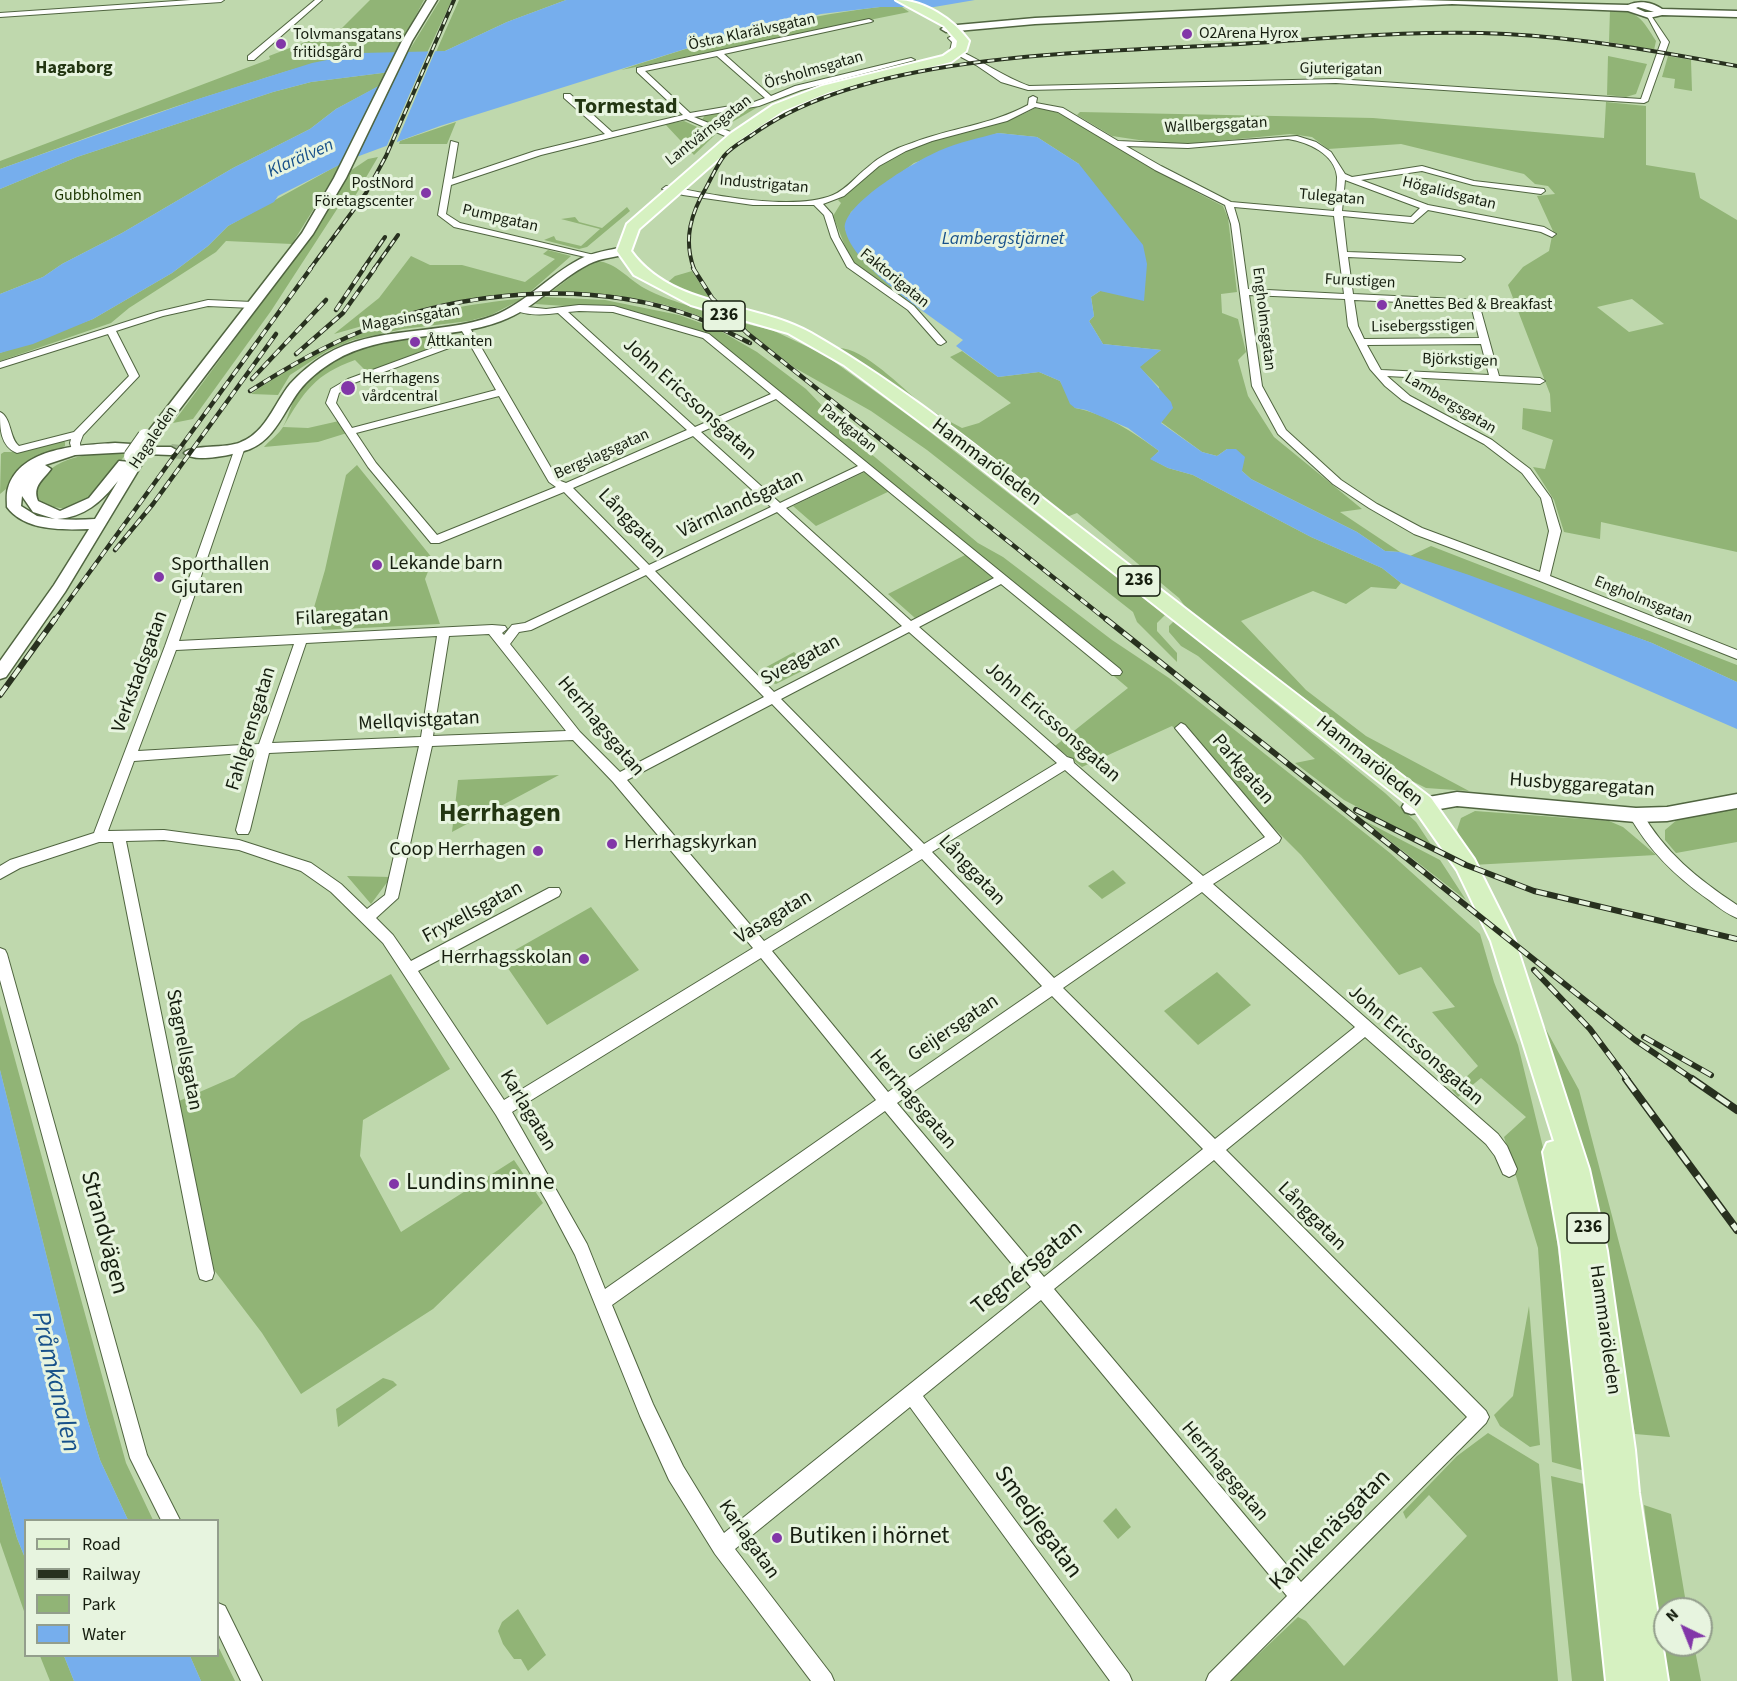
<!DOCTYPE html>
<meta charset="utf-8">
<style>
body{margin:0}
#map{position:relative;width:1737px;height:1681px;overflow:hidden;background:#bfd8ad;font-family:"Source Sans 3",sans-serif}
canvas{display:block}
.legend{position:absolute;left:24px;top:1519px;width:195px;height:138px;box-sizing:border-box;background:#e7f4df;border:2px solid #939e8c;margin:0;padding:8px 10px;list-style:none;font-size:18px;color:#161e0f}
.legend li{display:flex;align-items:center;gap:12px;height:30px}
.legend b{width:30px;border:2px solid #939e8c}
.north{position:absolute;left:1653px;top:1597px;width:60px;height:60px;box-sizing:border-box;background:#e7f4df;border:2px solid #939e8c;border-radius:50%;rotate:317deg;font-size:16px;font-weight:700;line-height:24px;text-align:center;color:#161e0f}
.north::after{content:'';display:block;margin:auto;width:21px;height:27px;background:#8237a8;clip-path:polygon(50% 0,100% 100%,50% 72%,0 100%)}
</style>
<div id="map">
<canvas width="1737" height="1681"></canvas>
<ul class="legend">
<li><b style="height:8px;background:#d6f1c1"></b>Road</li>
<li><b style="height:8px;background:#28311f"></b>Railway</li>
<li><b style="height:16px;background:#91b476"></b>Park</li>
<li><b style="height:16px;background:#76aeed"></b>Water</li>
</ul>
<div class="north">N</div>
</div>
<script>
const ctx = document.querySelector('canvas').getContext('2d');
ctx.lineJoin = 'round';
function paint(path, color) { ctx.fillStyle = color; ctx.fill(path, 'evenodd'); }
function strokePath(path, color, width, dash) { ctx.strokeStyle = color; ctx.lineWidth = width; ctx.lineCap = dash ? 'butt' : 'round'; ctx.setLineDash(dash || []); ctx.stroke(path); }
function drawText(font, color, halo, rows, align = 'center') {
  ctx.font = font + ' "Source Sans 3",sans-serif'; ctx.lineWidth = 6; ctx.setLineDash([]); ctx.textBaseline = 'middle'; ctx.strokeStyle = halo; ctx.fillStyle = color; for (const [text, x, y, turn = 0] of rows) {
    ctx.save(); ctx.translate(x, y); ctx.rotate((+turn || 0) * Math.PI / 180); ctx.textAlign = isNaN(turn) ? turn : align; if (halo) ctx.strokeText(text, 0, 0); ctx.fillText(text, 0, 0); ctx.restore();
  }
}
paint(new Path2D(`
 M370,0H424L396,53C340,53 290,70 237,87C157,111 79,141 0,169V161L270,59L269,56L342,28Z
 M440,0H452L427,53L407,54Z
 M459,0H566L507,22L445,51L436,52Z
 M880,7H902L909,12L621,70C706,41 792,17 880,7Z
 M1610,10C1638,10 1642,19 1656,41L1654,50L1609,42Z
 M1608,56L1647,64L1636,94L1626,97L1607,95Z
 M1668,56L1691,60L1692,91L1674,88L1675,79L1662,77Z
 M398,71V76L336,109L310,129L233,168L122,233L62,264L43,277L0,294V189L77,157L273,92L311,82Z
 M1606,102L1646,106V165L1695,173L1700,198L1737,220V552L1601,522L1600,539L1564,532L1554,500L1533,467L1545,469L1553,440L1522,429L1523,408L1551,412L1550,394L1508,285L1523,267L1549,251L1553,231L1537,196L1555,194L1548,186L1535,184L1524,174L1401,144L1328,149L1312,137L1290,134L1197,143H1159L1112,136L1077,115L1080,112L1373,118L1604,138ZM1632,299L1664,324L1629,332L1597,307Z
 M763,104L722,128L702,120L705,115Z
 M1035,108C1071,110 1114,146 1146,164C1171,179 1197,193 1223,206L1228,218L1237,292L1221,294L1222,313L1238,319L1246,352L1238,360L1248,396L1274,437L1362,509L1340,512L1400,552L1385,551L1357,532L1251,479L1242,471V464L1227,449L1217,456L1202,452L1161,422L1159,387L1139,367L1161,350L1103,344L1089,321L1094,316L1091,297L1100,291L1079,164L1037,137L998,133L914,163L851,212L845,229C864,265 893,287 924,313L851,261L833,216L841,203L838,200C851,191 861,181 873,171C888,158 908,150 926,143C962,130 1002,127 1035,108Z
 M684,121L715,135L694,155L665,124Z
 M456,122L447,144H399L400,141Z
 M378,157L351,203H341L271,311L193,419L173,423L300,251L350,171L368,159Z
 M342,163L292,244L226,241L216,252L129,308L111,323L0,361V353L93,319L172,273L208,246L228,226Z
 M627,207L630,211L587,247L579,249L544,240L554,236L556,240L581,246L600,229L561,219L575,217L579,222L602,228Z
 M548,250L571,256L530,292L436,305L334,334L379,298L411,256L430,265H462L525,282L555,259L543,254Z
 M597,261C617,263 628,279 644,288C674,305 712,308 737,331C709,320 682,308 653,302C619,295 585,294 551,292L588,264Z
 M692,271L715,307L668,286V282L675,276Z
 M544,297L605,300L679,315L717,329L757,352L806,389L858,443L978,543L1003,557L1112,640L1169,678L1390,853L1480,934L1494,982L1518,1045L1548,1168L1585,1471L1552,1462L1538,1248L1504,1137L1526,1117L1481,1078L1458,1097L1452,1090L1478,1066L1432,1012L1455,1007L1421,967L1399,975L1301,855L1172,726L1082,767L1055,746L1128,688L996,576L915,618L888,594L967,554L894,489L816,526L793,506L869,470L708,334L626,310L535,304Z
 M524,298L491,315L469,321L403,329L353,340L327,351L290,375L278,395L251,394C345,329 412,311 524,298Z
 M734,321L772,330L825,355L913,419L1165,615L1157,623V631L1177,653V662L1137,622L1133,612L927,450L871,411L795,368Z
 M442,335L460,337L367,372L355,360C315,374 304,392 283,427L308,428L339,421L347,433L318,442L264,447C269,441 279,434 283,427C289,415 292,401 300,389C330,345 394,340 442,335Z
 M838,348C863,347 902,388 922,404C935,413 948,421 962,428L979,423L1011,403L950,357L962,351L998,377L1039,372L1060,381L1075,408C1107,414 1134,433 1159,451L1151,459L1168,468L1193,475L1311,537L1382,568L1401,583L1396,589L1371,587L1346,604L1313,591L1241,621L1306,690L1366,736L1469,791L1426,788L1408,779L1334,720L1194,619L1179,598L1077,513L1064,518L836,350Z
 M61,441L65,442V446L48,454L0,494L1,454L4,452H22Z
 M128,451C105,482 83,525 38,501L35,490C50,453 94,454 128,451Z
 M357,465L433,559L425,579L440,624L323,630L319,624L310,621L325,570L346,475Z
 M1431,546L1737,665V682L1652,643L1410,556Z
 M1174,621L1385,793L1416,822L1432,846L1344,800L1295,763L1315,759L1198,656L1181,646L1169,632V626Z
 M794,652L810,667L776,684L769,682L759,671Z
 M559,775L452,832L458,780Z
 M1737,808V842L1676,853L1665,840V830L1678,819Z
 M1475,811L1609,821L1623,827L1656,855L1472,865L1457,830L1461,818Z
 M1363,820L1440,860L1466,900Z
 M1113,870L1126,883L1102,899L1088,886Z
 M347,876L391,877L371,904Z
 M591,907L639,970L547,1025L501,958Z
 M1217,972L1251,1005L1198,1045L1164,1011Z
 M391,974L450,1069L363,1120L360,1156L401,1232L514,1160L543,1203L433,1309L301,1394L262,1333L214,1270L179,1101L234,1077L301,1022Z
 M1525,991L1579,1090L1670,1437L1635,1434L1592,1193Z
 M0,1005L126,1463L153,1520H128L100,1460L87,1418L0,1070Z
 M1529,1306L1540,1445L1530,1447L1500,1426L1494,1415L1513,1396Z
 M383,1378L393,1381L397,1385L338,1427L336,1409Z
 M1488,1433L1539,1464L1558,1681H1230L1298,1617L1306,1621L1344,1666L1467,1536L1429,1495L1406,1519L1403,1512L1457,1456Z
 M1551,1476L1592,1486L1615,1681H1572Z
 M0,1477L17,1538L25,1558V1614L0,1542Z
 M1644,1505L1671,1514L1687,1609H1665V1645H1694L1701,1681H1666Z
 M1116,1508L1131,1527L1118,1539L1103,1521Z
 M518,1609L546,1655L528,1671L521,1659H514L503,1644L498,1631L502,1622Z
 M218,1646L235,1681H201L190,1656H218Z
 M40,1656H64L74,1681H50Z`), '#91b476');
paint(new Path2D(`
 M566,0H975L934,7H880L821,14L685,49L440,126L351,159L278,196L274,202L228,226L208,246L172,273L93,319L33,344L0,353V294L43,277L62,264L122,233L233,168L310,129L336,109L397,76L398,71L311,82L273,92L77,157L0,189V169L198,99L312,63L362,53L445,51L507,22Z
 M998,133L1037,137L1079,164L1143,245L1147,264L1144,301L1100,291L1091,297L1094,316L1089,321L1103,344L1161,350L1140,367L1171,402L1173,408L1161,423L1202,452L1217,456L1227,449H1236L1245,457L1242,471L1251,479L1357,532L1385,551L1400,552L1469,575L1652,643L1737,682V729L1401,583L1382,568L1311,537L1193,475L1168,468L1150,459L1159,451L1128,428L1086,410L1075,408L1070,404L1060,381L1039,372L998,377L956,346L963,340C933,317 852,267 845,229C841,204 921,158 941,150C959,142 979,138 998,133Z
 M0,1070L87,1418L100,1460L128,1520H26L25,1558L17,1538L0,1477Z
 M64,1656H190L201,1681H74Z`), '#76aeed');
paint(new Path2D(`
 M436,49L395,146L385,150L429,50Z`), '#bfd8ad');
strokePath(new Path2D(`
 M171,451L191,453`), '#9db38d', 14, [14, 7]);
const minor = new Path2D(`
 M191,0H224L221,2L0,17V13Z
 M315,0H322L254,60H248V56Z
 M1646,14H1650L1669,42L1648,101L1644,103L1336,83L1028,90L1001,82L976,65L950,51L952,42L948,38L952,36L959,39L960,51C984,62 1004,77 1029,86L1336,79L1641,99L1661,42Z
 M869,19L873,21L871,22L724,54L771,96L795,86L911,58L915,60L801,90L759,106L694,117L738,135V139H732L686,119L541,155L451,185L446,214L460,223L594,255V259L454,227L438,215L451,141L458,143L452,179L535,151L605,134L564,98V94H570L612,132L683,115L637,72V68ZM717,56L765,98L754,102L690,113L645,71Z
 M1033,96L1037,98L1036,103L1063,108L1118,141L1188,144L1297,136L1316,142L1331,152L1345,174L1352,177L1422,166L1474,181L1544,189L1545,191L1541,194L1473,185L1422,171L1361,180L1428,205L1544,227L1556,234L1552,237L1541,232L1428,210L1413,223L1343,216L1347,252L1461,256L1465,259L1461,262L1348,257L1353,294L1478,300L1499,376L1540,378L1545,381L1540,384L1387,376L1410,396L1492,440L1530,469L1551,498L1561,531L1550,576L1737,650V659L1540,581L1414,534L1369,508L1333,484L1278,434L1252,386L1231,224L1225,205L1155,170L1058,112L1035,107L1007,121L932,141L906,151L879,166L844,196L823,204L832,214L839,237L854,263L914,306L946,342L941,345L938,344L908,310L847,267L831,237L824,215L814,205H753L683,195L662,189L666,186C709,194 792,212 833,195C847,189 856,176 868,167C880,156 896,148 912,143C950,128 991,125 1028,105L1029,98ZM1288,139C1308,142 1335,154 1337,177C1337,188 1335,200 1334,211L1231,202L1161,166L1126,146L1188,148ZM1345,180L1420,208L1411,217L1342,211ZM1234,207L1334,216L1344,294L1248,289L1239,224ZM1249,295L1345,299L1348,326L1370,369L1385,386L1402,400L1484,444L1522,473L1541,498L1549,531L1540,572L1422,528L1377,504L1341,480L1286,430L1262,386ZM1354,300L1471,305L1479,338L1364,339L1358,326ZM1481,344L1489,375L1381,370L1367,345Z
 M208,300L252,302L257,305L252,308L208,306L163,316L116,331L139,376L83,435L80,443L81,453H73L70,443L71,439L17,453C0,446 0,428 0,412C12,418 9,438 19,446L74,432L129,376L108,334L0,368V362L157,312Z
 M579,305L614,306L709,334L1120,669L1122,672L1120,675H1112L1001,584L919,627L1067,757L1073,759L1074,763L1203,876L1265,837L1175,728L1181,723L1185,725L1281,838L1279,842L1213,884L1498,1134L1507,1146L1517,1169L1515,1174L1509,1177L1503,1174L1495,1156L1486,1144L1365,1037L1226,1150L1486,1411L1489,1417L1486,1423L1230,1681H1206L1209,1674L1287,1596L1041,1300L923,1396L1129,1674L1132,1681H1110L910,1407L735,1549L831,1674L834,1681H811L715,1554L669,1480L640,1416L575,1255L547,1202L496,1115L383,943L331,892L301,871L239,850L164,840L126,841L214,1273L212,1279L206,1281L200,1279L198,1273L113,842H99L20,868L0,879V866L10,860L94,833L165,646L235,448L239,447L244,450L179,641L492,625L505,626L507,629L502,633L504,635L512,625L525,623L640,569L564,492L439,543H431L368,467L326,403L331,389L348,379L465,336L460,328L465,325L470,328L558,480L566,483L687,430L558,313C545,315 524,316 513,309L518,306L546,309ZM579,311L613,312L703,338L771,394L695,427L568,312ZM468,341L496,390L352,428L336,403L339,393L354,383ZM499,396L549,482L556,487L437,535L376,463L356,433ZM776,399L858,466L780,503L701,432ZM693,436L771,507L649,565L573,488ZM864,471L994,578L911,621L786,508ZM777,512L902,626L774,692L655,571ZM646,575L764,697L620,772L580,732L510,644L519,632L531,630ZM909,632L1057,763L924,844L781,699ZM489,634L566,731L433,736L449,636ZM437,636L421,737L272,743L306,643ZM294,644L259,744L138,751L176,650ZM772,704L913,850L764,941L627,780ZM573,740L613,782L753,948L504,1100L418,971L559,896L561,892L559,888H549L411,961L393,935L376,918L398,898L432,746ZM419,746L385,895L367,909L341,884L311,863L239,840L164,830L108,831L134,761L256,752L236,830L238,834H248L250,830L269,753ZM1065,770L1193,883L1054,978L932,852ZM922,859L1042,986L888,1092L772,951ZM1202,892L1355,1027L1215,1139L1063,988ZM761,958L876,1100L605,1289L587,1244L512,1112ZM1052,996L1203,1149L1044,1277L897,1103ZM885,1111L1031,1287L724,1533L683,1466L653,1404L612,1305ZM1214,1160L1467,1417L1301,1582L1054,1289Z
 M1636,810L1641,811C1664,852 1698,879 1737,905V918C1727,914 1718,907 1709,900C1676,877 1649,851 1629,815L1631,811Z
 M0,948L5,950L7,954L147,1455L180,1520H161L130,1458L0,980Z
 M218,1603L225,1606L262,1681H241L218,1633Z`);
const tertiary = new Path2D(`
 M427,0H437L412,41L346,178L313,234L157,439H147V433L302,233L334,178L402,41Z
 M1415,0L1628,5C1639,0 1652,2 1662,9L1737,11V17L1662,15L1649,18L1628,11L1452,4L1035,24L946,32L941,29L946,26L1035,18ZM1638,7L1654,12H1645L1636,8Z
 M624,247L628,248V254C615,257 601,258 589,264C557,280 535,309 501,321C448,341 383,331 334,361C321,369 309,378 299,391C284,411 275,439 250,449C237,454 194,464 184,453C192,444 227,449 241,442C266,432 274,404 290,384C300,373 312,363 325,355C375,325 439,336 493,316C526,303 549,275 580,259C594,252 609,250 624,247Z
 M115,443L131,444L138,448L131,452L75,455L45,465L51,469C43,480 32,486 38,501L60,511L89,498L119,461L130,462L135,453L143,452V447H171L178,451L171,455L145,454L147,456L65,592L6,677L0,679V661L54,585L89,529C62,530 25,531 7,507C7,501 6,494 8,488C20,447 81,445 115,443ZM118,481L95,519C82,520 70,520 57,519C85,517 101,502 118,481ZM22,496L33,512L55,519L37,516L21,506Z
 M1457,792L1636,808L1667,807L1737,794V808L1667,821L1636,822L1457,806L1411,814L1405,812L1402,807L1405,802L1411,800Z`);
const primary = new Path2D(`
 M896,0C924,0 953,19 969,41L966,51L951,62L830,92L783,111L740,140L639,229L631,251C673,309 754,301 811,333C904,386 988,456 1073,522C1192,614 1312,706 1431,798L1474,859L1515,941L1589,1169L1607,1251L1635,1450L1639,1493L1668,1681H1606L1560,1247L1543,1152L1547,1143L1554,1141L1491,941L1457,870L1415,810L962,453L844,365L788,333L691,305L634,275L617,251L627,224L730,134L773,105L822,86L943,56L956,47L957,41L944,26Z`);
strokePath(minor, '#506540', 2);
strokePath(tertiary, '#506540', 3);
strokePath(primary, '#fff', 4);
paint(minor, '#fff');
paint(tertiary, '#fff');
paint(primary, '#d6f1c1');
const railFar3 = new Path2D(`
 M310,269L366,193L386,156L454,0
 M363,269L385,237
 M374,269L398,235
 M694,269C683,239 691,213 707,186C712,177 717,165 724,156C730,148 743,141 752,135C865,53 1084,53 1221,45C1316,40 1411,29 1506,34C1584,38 1661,52 1737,66`);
const railFar2 = new Path2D(`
 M693,268L712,298L747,333L1108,621
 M336,310L364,268
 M296,354L343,313L375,268
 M252,379L326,300
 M250,391C286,368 322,347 362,331C462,290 590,279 692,316C712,323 731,334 750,343
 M115,550L153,504L276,334
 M54,621L311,268`);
const railFar1 = new Path2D(`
 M1106,619L1635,1040L1694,1080
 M0,695L55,619
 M1356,810L1466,865L1534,891L1737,939
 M1534,970L1590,1029L1628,1080
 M1644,1037L1711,1075`);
const rail = new Path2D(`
 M1626,1079L1737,1230
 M1692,1079L1737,1110`);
strokePath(railFar3, '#28311f', 4);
strokePath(railFar2, '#28311f', 4.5);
strokePath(railFar1, '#28311f', 6);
strokePath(rail, '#28311f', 8);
strokePath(railFar3, '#e7f4df', 2, [7]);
strokePath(railFar2, '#e7f4df', 3, [8]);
strokePath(railFar1, '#e7f4df', 4, [11]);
strokePath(rail, '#e7f4df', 5, [15]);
const tertiaryBridge = new Path2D(`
 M131,456L145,436`);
strokePath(tertiaryBridge, '#506540', 16, []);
strokePath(tertiaryBridge, '#fff', 14);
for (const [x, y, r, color] of [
 [1187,34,6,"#8237a8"],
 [281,44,6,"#8237a8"],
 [426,193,6,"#8237a8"],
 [1382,305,6,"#8237a8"],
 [415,342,6,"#8237a8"],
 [348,388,8,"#8237a8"],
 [377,565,6,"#8237a8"],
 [159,577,6,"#8237a8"],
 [612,844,6,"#8237a8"],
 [538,851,6,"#8237a8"],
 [584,959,6,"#8237a8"],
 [394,1184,6,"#8237a8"],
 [777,1538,6,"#8237a8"]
]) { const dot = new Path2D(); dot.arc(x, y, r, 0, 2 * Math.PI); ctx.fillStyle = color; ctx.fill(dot); strokePath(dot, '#e7f4df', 2); }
drawText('16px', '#161e0f', '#e7f4df', [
 ["Östra Klarälvsgatan",752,33,-12],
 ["Gjuterigatan",1341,70,1],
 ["Örsholmsgatan",814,71,-16],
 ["Wallbergsgatan",1216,126,-3],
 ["Lantvärnsgatan",709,131,-38],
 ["Industrigatan",764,185,5],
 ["Högalidsgatan",1449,194,14],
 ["Tulegatan",1332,198,5],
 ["Pumpgatan",500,219,13],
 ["Faktorigatan",894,279,39],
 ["Furustigen",1360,282,3],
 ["Magasinsgatan",411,319,-9],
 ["Engholmsgatan",1263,319,83],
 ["Lisebergsstigen",1423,327,-1],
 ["Björkstigen",1460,361,2],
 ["Lambergsgatan",1450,404,31],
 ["Parkgatan",848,429,39],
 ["Hagaleden",154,438,-56],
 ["Bergslagsgatan",602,455,-24],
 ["Engholmsgatan",1643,601,22]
]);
drawText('16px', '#161e0f', '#e7f4df', [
 ["O2Arena Hyrox",1199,34],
 ["Tolvmansgatans",293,35],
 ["fritidsgård",293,53],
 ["PostNord",414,184,"right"],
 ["Företagscenter",414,202,"right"],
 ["Anettes Bed & Breakfast",1394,305],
 ["Åttkanten",427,342],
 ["Herrhagens",362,379],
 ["vårdcentral",362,397]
], 'left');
drawText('16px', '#1c3500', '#e7f4df', [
 ["Gubbholmen",98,196]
]);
drawText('bold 18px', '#233612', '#e7f4df', [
 ["Hagaborg",74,69]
]);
drawText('italic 18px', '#17518a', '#e7f4df', [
 ["Klarälven",301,159,-24],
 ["Lambergstjärnet",1003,240]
]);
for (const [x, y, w] of [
 [724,316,42],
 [1139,581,42],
 [1588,1228,42]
]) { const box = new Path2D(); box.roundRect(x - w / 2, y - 15, w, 30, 4.5); ctx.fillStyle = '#e7f4df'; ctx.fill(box); strokePath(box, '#161e0f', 1.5); }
drawText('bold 18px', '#161e0f', null, [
 ["236",724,316],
 ["236",1139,581],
 ["236",1588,1228]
]);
drawText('20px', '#161e0f', '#e7f4df', [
 ["John Ericssonsgatan",689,400,42],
 ["Hammaröleden",986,463,37],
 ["Värmlandsgatan",741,505,-25],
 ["Långgatan",631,524,46],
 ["Filaregatan",342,618,-3],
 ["Sveagatan",801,661,-28],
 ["Verkstadsgatan",141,672,-70],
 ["Mellqvistgatan",419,722,-3],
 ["John Ericssonsgatan",1052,723,41],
 ["Herrhagsgatan",600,727,50],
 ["Fahlgrensgatan",252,729,-73],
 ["Hammaröleden",1369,762,39],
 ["Parkgatan",1242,770,50],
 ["Husbyggaregatan",1582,786,4],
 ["Långgatan",971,871,47],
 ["Fryxellsgatan",473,913,-28],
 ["Vasagatan",774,918,-31],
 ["Geijersgatan",954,1029,-34],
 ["John Ericssonsgatan",1415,1046,41],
 ["Stagnellsgatan",183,1050,79],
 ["Herrhagsgatan",912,1100,50],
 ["Karlagatan",527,1111,59],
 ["Långgatan",1311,1217,45],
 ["Hammaröleden",1604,1330,82],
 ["Herrhagsgatan",1224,1472,50],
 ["Karlagatan",748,1540,55]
]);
drawText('20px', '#161e0f', '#e7f4df', [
 ["Lekande barn",389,565],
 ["Sporthallen",171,566],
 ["Gjutaren",171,589],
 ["Herrhagskyrkan",624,844],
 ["Coop Herrhagen",526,851,"right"],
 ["Herrhagsskolan",572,959,"right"]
], 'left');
drawText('bold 22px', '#233612', '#e7f4df', [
 ["Tormestad",626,108]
]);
drawText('24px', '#161e0f', '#e7f4df', [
 ["Lundins minne",406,1184],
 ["Butiken i hörnet",789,1538]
], 'left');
drawText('24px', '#161e0f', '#e7f4df', [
 ["Strandvägen",103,1233,75],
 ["Tegnérsgatan",1028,1269,-39],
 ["Smedjegatan",1037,1523,54],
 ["Kanikenäsgatan",1331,1531,-45]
]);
drawText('bold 26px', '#233612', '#e7f4df', [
 ["Herrhagen",500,815]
]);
drawText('italic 26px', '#17518a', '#e7f4df', [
 ["Pråmkanalen",54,1382,77]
]);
</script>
